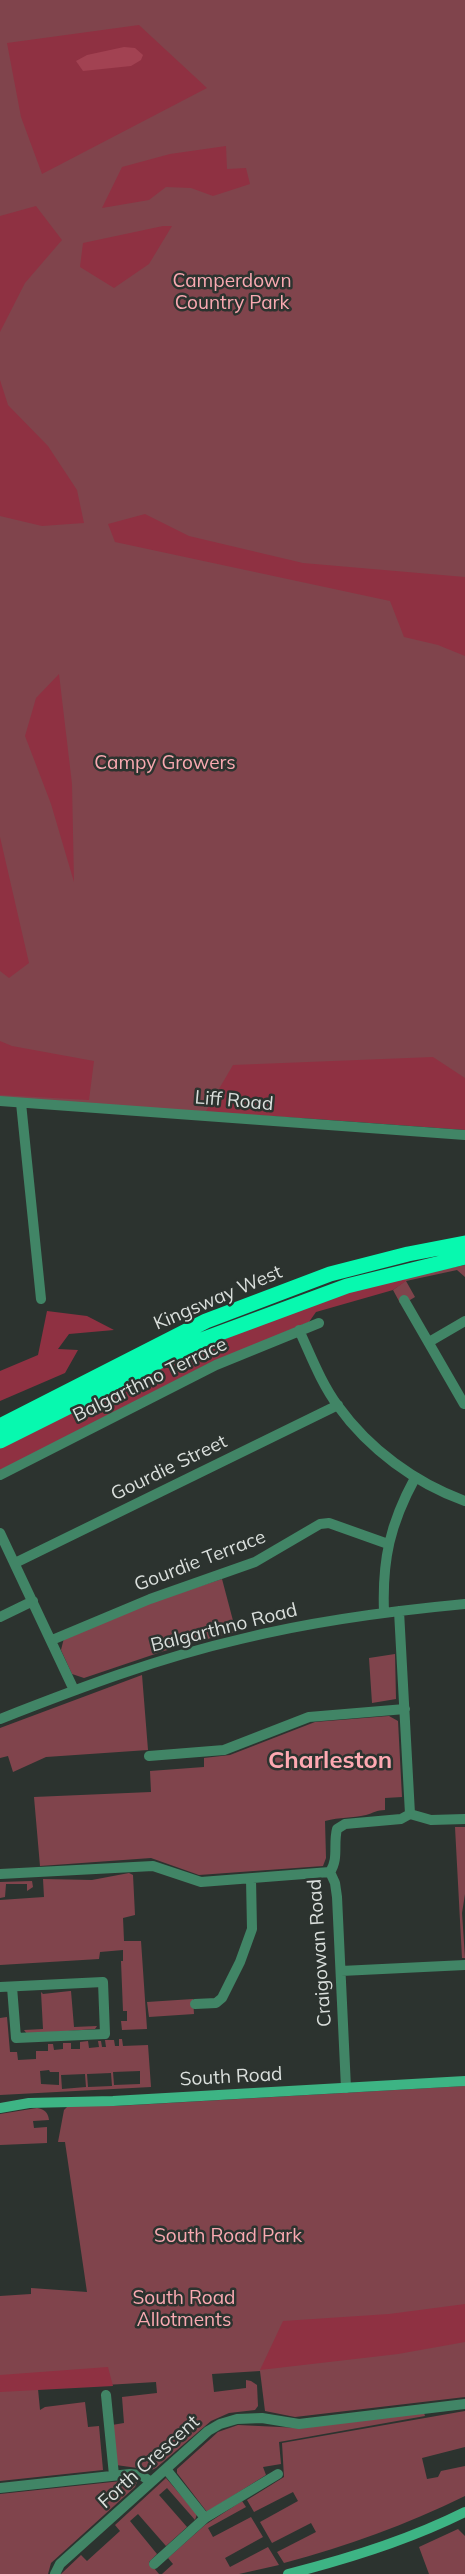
<!DOCTYPE html>
<style>
body{margin:0}
canvas{display:block;background:#2c332f}
</style>
<canvas width="465" height="2574"></canvas>
<script>
const ctx = document.querySelector('canvas').getContext('2d');
ctx.lineJoin = 'round';
function paint(path, color) { ctx.fillStyle = color; ctx.fill(path, 'evenodd'); }
function strokePath(path, color, width, dash) { ctx.strokeStyle = color; ctx.lineWidth = width; ctx.lineCap = dash ? 'butt' : 'round'; ctx.setLineDash(dash || []); ctx.stroke(path); }
function drawText(font, color, halo, rows, align = 'center') {
  ctx.font = font + ' Mulish,sans-serif'; ctx.lineWidth = 5; ctx.setLineDash([]); ctx.textBaseline = 'middle'; ctx.strokeStyle = halo; ctx.fillStyle = color; for (const [text, x, y, turn = 0] of rows) {
    ctx.save(); ctx.translate(x, y); ctx.rotate((+turn || 0) * Math.PI / 180); ctx.textAlign = isNaN(turn) ? turn : align; if (halo) ctx.strokeText(text, 0, 0); ctx.fillText(text, 0, 0); ctx.restore();
  }
}
paint(new Path2D(`
 M0,0H465V1121L301,1118L0,1100Z
 M465,1265V1277L457,1270L406,1281L415,1297L410,1300L407,1299L400,1303L393,1290L405,1281L404,1277Z
 M222,1579L236,1632L220,1636L218,1633L211,1635V1638L164,1651L84,1678L72,1674L61,1650L64,1638L151,1602Z
 M395,1654L396,1699L372,1703L369,1658Z
 M142,1675L148,1750L46,1757L13,1772L8,1756L0,1758V1728Z
 M389,1716L398,1721L402,1797L385,1798V1810C377,1810 373,1813 366,1815C352,1818 340,1817 325,1821L326,1858L323,1866L199,1875L151,1858L40,1866L34,1797L151,1792L150,1771L204,1767V1758L230,1755L315,1722Z
 M455,1827H465V1894L462,1913L465,1958H462Z
 M129,1873L133,1875L135,1915L123,1918L124,1941H141L147,2029L122,2030L121,2021H127V2011H123L121,1961H123V1950L100,1952L99,1959L0,1965V1900L44,1897L43,1879L92,1880Z
 M32,1881L33,1887L27,1891V1884H6L5,1897L0,1898V1882Z
 M70,1991H71L74,2027L97,2026L95,2029L27,2034L24,2030L43,2029L41,1992L43,1994Z
 M193,1999L194,2014L149,2017L147,2002Z
 M7,2017L10,2052H17L18,2060L36,2059V2051H48V2044H53L54,2050L63,2049V2043H71V2049H80V2042L88,2041L89,2048L99,2047L98,2041H101L102,2047H106L105,2040H114L115,2046H119V2039H122L123,2046L148,2045L151,2087L0,2095V2018ZM49,2070L50,2072H59V2085L41,2084L40,2071ZM140,2071V2084L114,2085L113,2072ZM111,2073L112,2086L88,2087L87,2074ZM85,2074L86,2087L62,2089L61,2075Z
 M465,2086V2397L295,2417L265,2411L260,2371L212,2374L214,2392L246,2388V2380L251,2381L257,2385L258,2406L255,2410L229,2413L211,2421L156,2468L152,2470L116,2465L112,2425L124,2423L122,2397L157,2393L156,2382L38,2389L40,2410L45,2407L85,2402L88,2427L99,2426L103,2470L0,2481V2296L31,2294V2288L87,2292L65,2142H58L64,2110L69,2105L116,2106Z
 M37,2108C44,2109 48,2112 49,2120L33,2121L34,2128L47,2127V2143L0,2145V2114Z
 M465,2411V2447L422,2458L427,2479L438,2477L441,2471L465,2466V2496C406,2525 347,2546 284,2563L277,2552L316,2532L311,2523L272,2543L260,2522L298,2501L293,2492L254,2512L247,2500L284,2477L282,2443Z
 M424,2413L425,2416L279,2442L281,2464L263,2467L266,2475L207,2512L177,2473V2469L218,2432L238,2425L300,2428Z
 M166,2478L197,2514L195,2520L167,2488L159,2495L187,2527L166,2546L138,2514L130,2521L157,2554L149,2562L159,2574H61L81,2555L87,2561L120,2531L115,2525Z
 M131,2480L137,2482L135,2487L51,2563L48,2574H0V2494Z
 M242,2501L246,2507L208,2528L213,2537L251,2517L263,2537L225,2558L230,2567L268,2547L279,2565L239,2574H162L173,2564L168,2558L205,2525Z
 M458,2529L465,2536V2574H429L419,2547Z`), '#80444c');
paint(new Path2D(`
 M139,25L207,88L42,174L21,117L7,43Z
 M226,146L227,169L246,168L250,184L213,196L191,188L166,187L149,200L102,208L122,167L170,154Z
 M36,206L62,240L25,283L0,332V216Z
 M163,226H172L149,264L114,288L80,267L83,243Z
 M0,380L8,405L48,446L77,490L84,523L42,526L0,516Z
 M145,514L189,536L303,563L465,577V656L438,645L404,637L390,601L115,542L108,524Z
 M59,674L72,784L74,882L51,804L25,736L36,698Z
 M0,837L29,963L9,978L0,971Z
 M0,1041L12,1046L94,1061L89,1100L0,1095Z
 M433,1057L465,1078V1130L206,1111L233,1065Z
 M404,1277L406,1281L393,1290L316,1312L309,1322L215,1362L0,1471V1448C91,1404 180,1356 274,1318C316,1301 360,1289 404,1277Z
 M47,1311L87,1316L114,1330L69,1334L58,1349L78,1350L65,1373L0,1401V1371L38,1355Z
 M465,2304V2342L398,2354L260,2370L283,2321L389,2314Z
 M108,2367L113,2386L0,2392V2375Z`), '#8f3142');
paint(new Path2D(`
 M124,47L135,48L143,55L141,60L131,66L83,71L76,61L87,55Z`), '#a24252');
strokePath(new Path2D(`
 M0,1101L465,1135
 M21,1103L41,1299
 M404,1300L464,1404
 M299,1330C311,1356 321,1383 338,1406C369,1449 415,1483 465,1501
 M429,1342L465,1321
 M0,1475L216,1365L319,1323
 M0,1533L74,1690
 M15,1563L338,1405
 M399,1611L410,1814
 M384,1612C382,1560 390,1524 415,1478
 M0,1617L33,1601
 M52,1640L150,1599L255,1562L320,1524L329,1523L388,1544
 M0,1719C79,1688 158,1658 241,1639C314,1621 390,1611 465,1604
 M149,1756L224,1750L309,1717L405,1709
 M330,1872L335,1883L337,1897L346,2088
 M330,1872C339,1859 333,1844 337,1829L345,1824L401,1819L410,1814L431,1820L465,1819
 M0,1874L153,1866L201,1882L330,1872
 M341,1971L465,1965
 M0,1987L103,1982L105,2034L16,2038L12,1987
 M195,2004L216,2003L222,1998L240,1962L252,1929L251,1879
 M106,2395L114,2475
 M166,2469L205,2518
 M0,2488L130,2474L141,2475L151,2482
 M154,2564L205,2518L278,2474
 M55,2574L60,2564L208,2431L220,2424L237,2419L262,2418L299,2424L465,2404`), '#418566', 10);
strokePath(new Path2D(`
 M0,2108L29,2103L113,2101L465,2081
 M288,2574C348,2559 409,2540 465,2512`), '#3db484', 10);
strokePath(new Path2D(`
 M0,1426L206,1321L330,1274L408,1254L465,1243
 M0,1441L204,1339L347,1286L465,1257`), '#07f9af', 15);
drawText('19px', '#f9a9b1', '#2c332f', [
 ["Camperdown",232,281],
 ["Country Park",232,303],
 ["Campy Growers",165,763],
 ["South Road Park",228,2236],
 ["South Road",184,2298],
 ["Allotments",184,2320]
]);
drawText('19px', '#dadfdc', '#2c332f', [
 ["Liff Road",234,1101,5],
 ["Kingsway West",218,1298,-23],
 ["Balgarthno Terrace",150,1380,-26],
 ["Gourdie Street",169,1468,-26],
 ["Gourdie Terrace",200,1561,-21],
 ["Balgarthno Road",224,1628,-14],
 ["Craigowan Road",320,1953,-94],
 ["South Road",231,2077,-3],
 ["Forth Crescent",149,2462,-42]
]);
drawText('bold 24px', '#fea9b2', '#2c332f', [
 ["Charleston",330,1761]
]);
</script>
